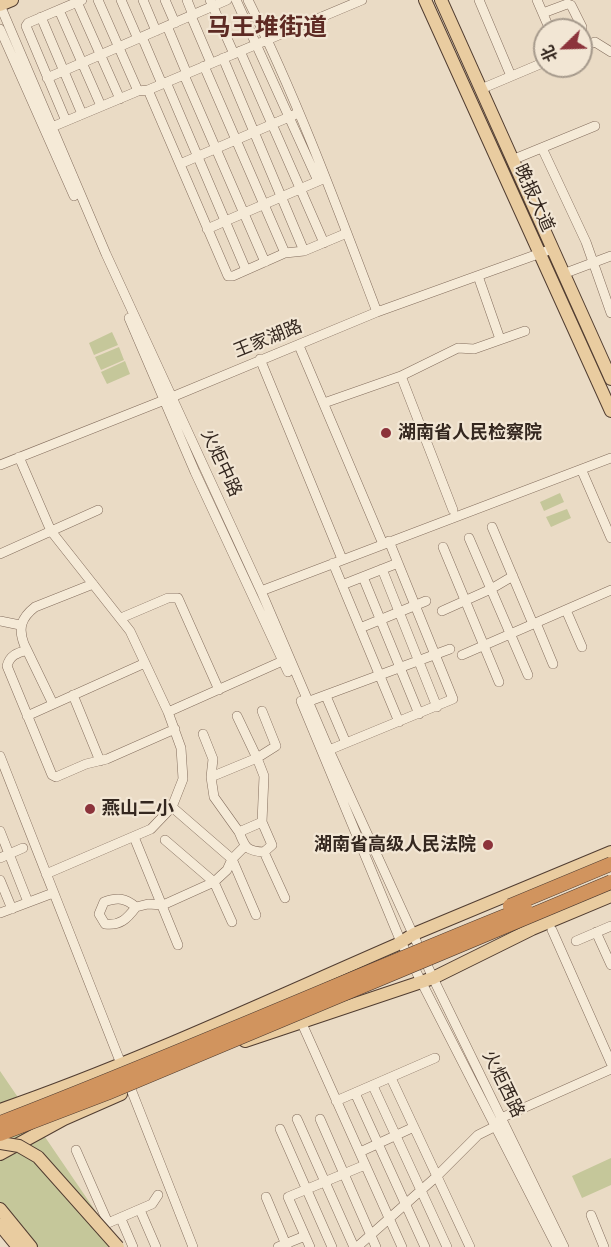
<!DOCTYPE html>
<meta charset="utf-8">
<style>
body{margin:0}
#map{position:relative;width:611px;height:1247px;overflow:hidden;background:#eadbc5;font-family:Literata,"Noto Sans SC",serif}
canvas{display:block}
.north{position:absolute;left:533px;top:18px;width:60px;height:60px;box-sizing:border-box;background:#f2e6d4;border:2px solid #a69a8c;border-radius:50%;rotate:247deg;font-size:16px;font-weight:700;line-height:24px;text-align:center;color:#34271f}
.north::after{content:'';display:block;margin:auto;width:21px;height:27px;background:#8c333b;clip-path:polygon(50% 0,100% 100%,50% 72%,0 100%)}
</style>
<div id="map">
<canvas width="611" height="1247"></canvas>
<div class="north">北</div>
</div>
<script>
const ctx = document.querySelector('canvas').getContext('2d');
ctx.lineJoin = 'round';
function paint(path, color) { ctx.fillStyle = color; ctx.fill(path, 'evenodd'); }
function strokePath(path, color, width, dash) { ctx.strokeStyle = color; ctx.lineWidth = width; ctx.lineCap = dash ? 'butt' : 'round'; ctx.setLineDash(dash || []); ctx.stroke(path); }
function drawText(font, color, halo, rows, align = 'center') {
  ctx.font = font + ' Literata,"Noto Sans SC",serif'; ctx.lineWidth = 4.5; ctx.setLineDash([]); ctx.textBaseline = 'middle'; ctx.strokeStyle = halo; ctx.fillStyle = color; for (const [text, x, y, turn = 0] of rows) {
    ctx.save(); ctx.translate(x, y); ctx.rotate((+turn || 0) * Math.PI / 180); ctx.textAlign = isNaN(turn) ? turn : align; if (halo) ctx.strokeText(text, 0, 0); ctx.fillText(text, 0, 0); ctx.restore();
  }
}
paint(new Path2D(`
 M112,332L118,345L94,355L89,343Z
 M119,347L124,360L101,370L95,357Z
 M125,361L130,374L107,384L101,372Z
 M560,493L564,502L544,511L540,502Z
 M567,509L571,518L551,527L546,517Z
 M0,1071L120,1247H33L0,1209Z
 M611,1158V1185L582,1198L572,1176Z`), '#c5c79a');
const minor = new Path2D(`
 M98,0L138,91
 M121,0L138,39
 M143,0L156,31
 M165,0L175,23
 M187,0L193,15
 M210,0L234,54
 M236,0L318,181
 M248,0C298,101 337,207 377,312
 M479,0L511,76
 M537,0L550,30
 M77,2L120,99
 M0,5L106,254L261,591L329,750L433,978L564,1247
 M59,10L101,106
 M543,13L567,4L571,5L582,27L581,33
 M191,16L211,63
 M41,17L82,114
 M167,26L187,74
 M0,29L74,196
 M142,37L162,84
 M581,47L595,42L611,52
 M240,51L324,243
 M223,58L304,251
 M204,66L285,253
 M184,75L265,262
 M47,78L227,0
 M166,82L246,270
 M481,89L545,62
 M148,90L228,276H233L285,253L304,251L347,233
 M66,121L26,26L28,23L82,0
 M52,127L138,91L148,90L362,0
 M542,148L586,242L611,313
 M512,160L595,126
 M180,164L296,114
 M207,229L323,179
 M563,274L611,256
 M478,276L500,339
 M129,318L195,472L288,672
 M300,348L383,544
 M260,359L342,559
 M401,376L453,510
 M324,403L401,376L458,348L474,349L525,331
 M19,457L51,531L130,631L168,712L181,748L183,779L172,807L151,829L46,874
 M0,465L172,397L377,312L552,249
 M582,471L611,538
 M492,527L533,624
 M469,538L528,675
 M443,547L499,682
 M0,554L98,510
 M333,563L399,722
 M382,569L437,707
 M363,577L419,714
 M342,585L398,563
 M261,591L611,458
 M566,610L582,647
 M442,611L491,589L513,576
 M121,618L168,598H178L219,690
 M0,621L20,625
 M536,623L553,664
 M360,628L426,601
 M27,650C17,653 10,655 7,666L52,775L56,777L86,764L107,759L175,729
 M462,655L611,590
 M73,695L100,761
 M326,696L346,743
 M301,701L401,942L557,1247
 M307,702L450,649
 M53,704L24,644C18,628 21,618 35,607L93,584
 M168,712L287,659
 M27,716L145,663
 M237,716L257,758L264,776L262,822L239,832C245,847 246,851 264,852
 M203,734L213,759L211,777L214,797L239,832
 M329,750L453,699L389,541
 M0,756L193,1247
 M211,777L257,758L276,746L262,711
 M172,807L232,859L256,915
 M262,822L272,845L264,852L285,898
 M0,831L28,902
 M134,837L178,945
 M165,840L214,882L232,922
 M0,858L23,848
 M0,880L12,909
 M136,907C127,919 120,926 105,924L99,914L104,902C118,897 125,898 136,907L148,904L163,905L214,882L227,870L232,859L245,846
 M0,913L53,893
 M552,930L611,1063
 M596,932L611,965
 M576,941L611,926
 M304,1028L402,1247
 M391,1078L470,1247
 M373,1086L447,1247
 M355,1093L425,1247
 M336,1101L435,1058
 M297,1119L354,1247
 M320,1119L376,1247
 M280,1129L332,1247
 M76,1150L108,1223L152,1204L158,1195
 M360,1152L414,1127
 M266,1197L287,1247
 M140,1210L156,1247
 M591,1215L604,1247
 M121,1219L133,1247
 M278,1247L305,1236
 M310,1247L288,1197L365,1165
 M357,1247L436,1177L478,1135L496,1126L501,1118L611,1069`);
const major = new Path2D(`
 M425,0L611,411
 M441,0L611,379
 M0,5L12,0
 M245,1041L433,978L532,929L611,896
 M0,1110C135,1063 265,1002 396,945L414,934L611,852
 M0,1154L64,1119L121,1094
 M0,1209L31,1247
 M0,1225L18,1247`);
strokePath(minor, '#836d5d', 10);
strokePath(major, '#513d31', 14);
strokePath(minor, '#f5ead7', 9);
strokePath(major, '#e9cca0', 12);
const majorBridge = new Path2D(`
 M0,1143L19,1146L38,1157L118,1247`);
const highwayBridge = new Path2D(`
 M510,906L611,864
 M0,1123C177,1055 350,978 525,908
 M0,1134L107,1093L611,882`);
strokePath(majorBridge, '#513d31', 14, []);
strokePath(highwayBridge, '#513d31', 15, []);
strokePath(majorBridge, '#e9cca0', 12);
strokePath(highwayBridge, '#d1945e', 14);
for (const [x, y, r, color] of [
 [386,433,6,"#8c333b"],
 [90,809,6,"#8c333b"],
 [488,845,6,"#8c333b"]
]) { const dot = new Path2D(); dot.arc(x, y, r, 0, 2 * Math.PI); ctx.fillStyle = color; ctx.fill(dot); strokePath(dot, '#f2e6d4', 2); }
drawText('18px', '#34271f', '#f2e6d4', [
 ["晚报大道",534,198,66],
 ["王家湖路",268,339,-22],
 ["火炬中路",221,463,65],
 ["火炬西路",503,1084,64]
]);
drawText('bold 18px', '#34271f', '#f2e6d4', [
 ["湖南省人民检察院",398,433],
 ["燕山二小",102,809],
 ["湖南省高级人民法院",476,845,"right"]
], 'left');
drawText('bold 24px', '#5d2a23', '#f2e6d4', [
 ["马王堆街道",267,28]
]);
</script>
